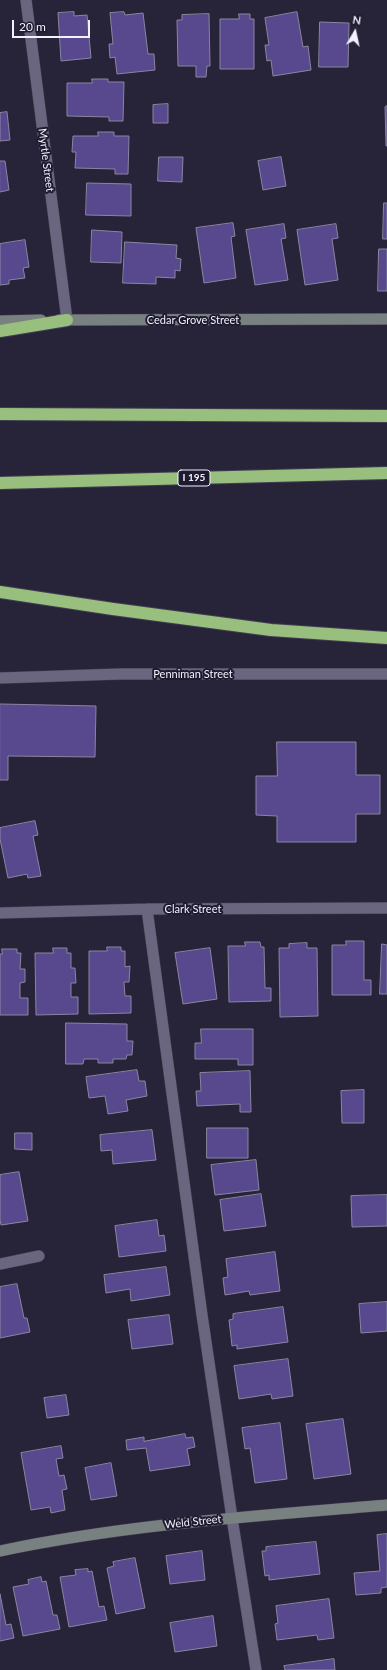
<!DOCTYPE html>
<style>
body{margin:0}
#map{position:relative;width:387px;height:1670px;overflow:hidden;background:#272339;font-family:Lato,sans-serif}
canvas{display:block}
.north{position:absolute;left:335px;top:12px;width:40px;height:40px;-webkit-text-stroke:3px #1e1a2f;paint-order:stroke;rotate:9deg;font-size:11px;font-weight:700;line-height:16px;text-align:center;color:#f2f1fd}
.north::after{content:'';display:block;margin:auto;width:14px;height:18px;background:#f2f1fd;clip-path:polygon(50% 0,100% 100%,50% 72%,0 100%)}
.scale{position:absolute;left:12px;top:20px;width:78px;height:18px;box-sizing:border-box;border:2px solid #f2f1fd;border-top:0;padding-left:5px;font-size:12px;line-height:14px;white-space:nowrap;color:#f2f1fd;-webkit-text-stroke:3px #1e1a2f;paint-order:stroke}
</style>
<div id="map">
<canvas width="387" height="1670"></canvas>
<div class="north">N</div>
<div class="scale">20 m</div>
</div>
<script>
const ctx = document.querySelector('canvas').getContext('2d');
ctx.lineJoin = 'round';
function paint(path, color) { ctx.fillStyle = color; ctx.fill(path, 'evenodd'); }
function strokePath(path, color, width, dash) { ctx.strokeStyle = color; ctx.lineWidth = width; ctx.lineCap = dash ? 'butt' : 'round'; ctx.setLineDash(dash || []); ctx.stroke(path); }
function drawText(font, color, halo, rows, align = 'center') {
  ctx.font = font + ' Lato,sans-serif'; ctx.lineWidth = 4; ctx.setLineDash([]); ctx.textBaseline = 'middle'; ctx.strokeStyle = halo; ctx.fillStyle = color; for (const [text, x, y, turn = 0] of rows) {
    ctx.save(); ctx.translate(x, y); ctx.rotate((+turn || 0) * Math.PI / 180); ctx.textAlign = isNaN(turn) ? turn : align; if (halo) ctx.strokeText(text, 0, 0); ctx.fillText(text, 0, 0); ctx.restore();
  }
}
const building = new Path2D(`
 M74,12V16L87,15L91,58L61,61L58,13Z
 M124,12L125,15L143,13L148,54H154L155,70L117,74L115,57L110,58L109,44H113L110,13Z
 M297,12L303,47L308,46L311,70L273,76L271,60L267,61L265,45H269L265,18Z
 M209,14L210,66H207L206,77H196V66H178L177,20H182V15Z
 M239,14H250V19H254V69H220V19H239Z
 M320,22L349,23L348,67H319Z
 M92,79H108V82H124L123,121H109V117L67,116V83H92Z
 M168,104V123H153V105Z
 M387,106V146H386L385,107Z
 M7,112L10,140L0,141V113Z
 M98,132H114V136H129L128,174H115V169L75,168L76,152H72L73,136H98Z
 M159,157H183L182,182L158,181Z
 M281,157L286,186L263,190L258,161Z
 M0,161H5L9,190L0,192Z
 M87,183L131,184V216L86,215Z
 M384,203H387V239H383Z
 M233,223L235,236L231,237L236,278L204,283L196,228Z
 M284,224L286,238L281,239L288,280L255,285L246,230Z
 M336,224L338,238L332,239L338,280L305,285L297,230Z
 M92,230L122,232L121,263L91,262Z
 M25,240L29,267L23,268L25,278L9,280V284L0,285V244Z
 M125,242L177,245L176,258L181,259L180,271L175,270V278L156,277V284L123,283Z
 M379,249H387V291H378Z
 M0,704L96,706L95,757L8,756V780H0Z
 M277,742H356V775H380V814H356V842H277V816L256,815V776H277Z
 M35,821L38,835L33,836L41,876L28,878L27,874L8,878L0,839V828Z
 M346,941H364V980H371V995H332V945H346Z
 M245,942H260L261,947H264L265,988H271V1001L229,1002L228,946H245Z
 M307,943V948H317L318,1016L280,1017L279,948H289V944Z
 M382,944L387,945V994H380Z
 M107,947H121V951H125V967L130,966L129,982H124L125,996H131V1013L89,1014V951H107Z
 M53,948H67V953H71V968H75L76,983H71V997H78V1014L36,1015L35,953H53Z
 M210,948L217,999L183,1004L175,953Z
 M2,949H17V953H21L20,969H25V982L20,983V998H28V1015H0V954H2Z
 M66,1023L127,1024V1041H133L132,1055H127L126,1059H113V1063H98V1059H84L83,1064H66Z
 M201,1029H253V1065H238V1059H195V1043H201Z
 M137,1070L139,1081H145L147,1096L126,1100L128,1111L108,1114L105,1096L89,1098L86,1077Z
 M250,1071L251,1112H240V1104L197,1106L196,1091H201L200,1073Z
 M364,1090V1123H342L341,1091Z
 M207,1128H248V1158H207Z
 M152,1130L156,1160L113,1164L112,1150L101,1151L100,1135Z
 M15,1133H32V1150L15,1149Z
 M256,1160L259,1190L215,1195L211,1165Z
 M19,1172L28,1221L1,1225L0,1220V1175Z
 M261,1194L266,1226L224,1231L220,1200Z
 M387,1195V1226L352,1227L351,1196Z
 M157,1220L159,1236L164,1235L166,1251L119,1257L115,1226Z
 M275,1252L280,1291L250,1295L249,1291L225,1295L223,1278L228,1277L226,1259Z
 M166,1267L170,1295L131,1301L130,1289L106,1293L104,1275Z
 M17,1284L24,1318H27L30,1332L0,1338V1287Z
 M387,1302V1331L361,1333L359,1304Z
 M283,1307L288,1342L237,1349V1345L232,1346L229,1320L233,1319V1314Z
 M169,1315L173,1344L132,1349L128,1320Z
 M288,1359L293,1396L272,1399L271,1394L239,1399L234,1366Z
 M66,1395L69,1415L47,1418L44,1398Z
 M343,1419L351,1474L314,1479L306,1424Z
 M280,1423L287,1479L255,1483L250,1448L245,1449L242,1428Z
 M185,1434L186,1438L193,1437L195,1447L187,1449L190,1465L150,1471L146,1448L127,1450L126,1440L144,1437V1441Z
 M61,1446L63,1458L56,1459L59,1476L64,1475L67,1489L62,1490L65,1510L51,1513L50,1507L31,1510L21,1453Z
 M111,1463L117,1496L91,1500L85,1468Z
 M387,1534V1587L381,1588V1593L356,1595L354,1573L380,1571L377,1535Z
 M316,1542L320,1574L269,1580V1575L265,1576L262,1551H266V1547Z
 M202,1551L205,1580L170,1584L166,1556Z
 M135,1558L145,1608L116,1614L107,1568L114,1566L113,1562Z
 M88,1569V1572L92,1571L99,1607L104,1606L107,1620L69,1627L60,1577L76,1575L75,1570Z
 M41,1577L42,1582L46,1581L53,1615H57L60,1629L23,1636L13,1587L29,1584L28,1580Z
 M0,1594L6,1625L11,1624L14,1638L0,1641Z
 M329,1599L334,1638L318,1640L317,1635L277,1640L275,1624L278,1623L276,1606Z
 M213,1616L217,1646L175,1652L170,1623Z
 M334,1659L335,1670H285L284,1666Z`);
paint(building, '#58488e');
strokePath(building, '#8a86a1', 1);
const minor = new Path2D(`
 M26,0L67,320
 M0,678L120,674H387
 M147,909L202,1315L232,1518L256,1670
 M0,913L147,909L387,908
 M0,1264L39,1256`);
const secondary = new Path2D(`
 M59,320L387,319
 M0,321L41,320
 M0,1551C128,1524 257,1516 387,1505`);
const motorway = new Path2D(`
 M0,331L67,320
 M0,414L387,416
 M0,483L387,473
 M0,592L113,609L271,630L387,638`);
strokePath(minor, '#423e51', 12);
strokePath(secondary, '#423e51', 12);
strokePath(motorway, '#423e51', 14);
strokePath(minor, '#6a6680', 11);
strokePath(secondary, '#78817f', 11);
strokePath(motorway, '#99bf7e', 12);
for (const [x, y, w] of [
 [194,478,32]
]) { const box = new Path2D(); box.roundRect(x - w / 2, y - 8, w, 16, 3); ctx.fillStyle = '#1e1a2f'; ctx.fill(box); strokePath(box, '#f2f1fd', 1); }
drawText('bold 10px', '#f2f1fd', null, [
 ["I 195",194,478]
]);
drawText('11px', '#f2f1fd', '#1e1a2f', [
 ["Myrtle Street",46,160,83],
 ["Cedar Grove Street",193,320],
 ["Penniman Street",193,674],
 ["Clark Street",193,909],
 ["Weld Street",193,1522,-6]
]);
</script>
